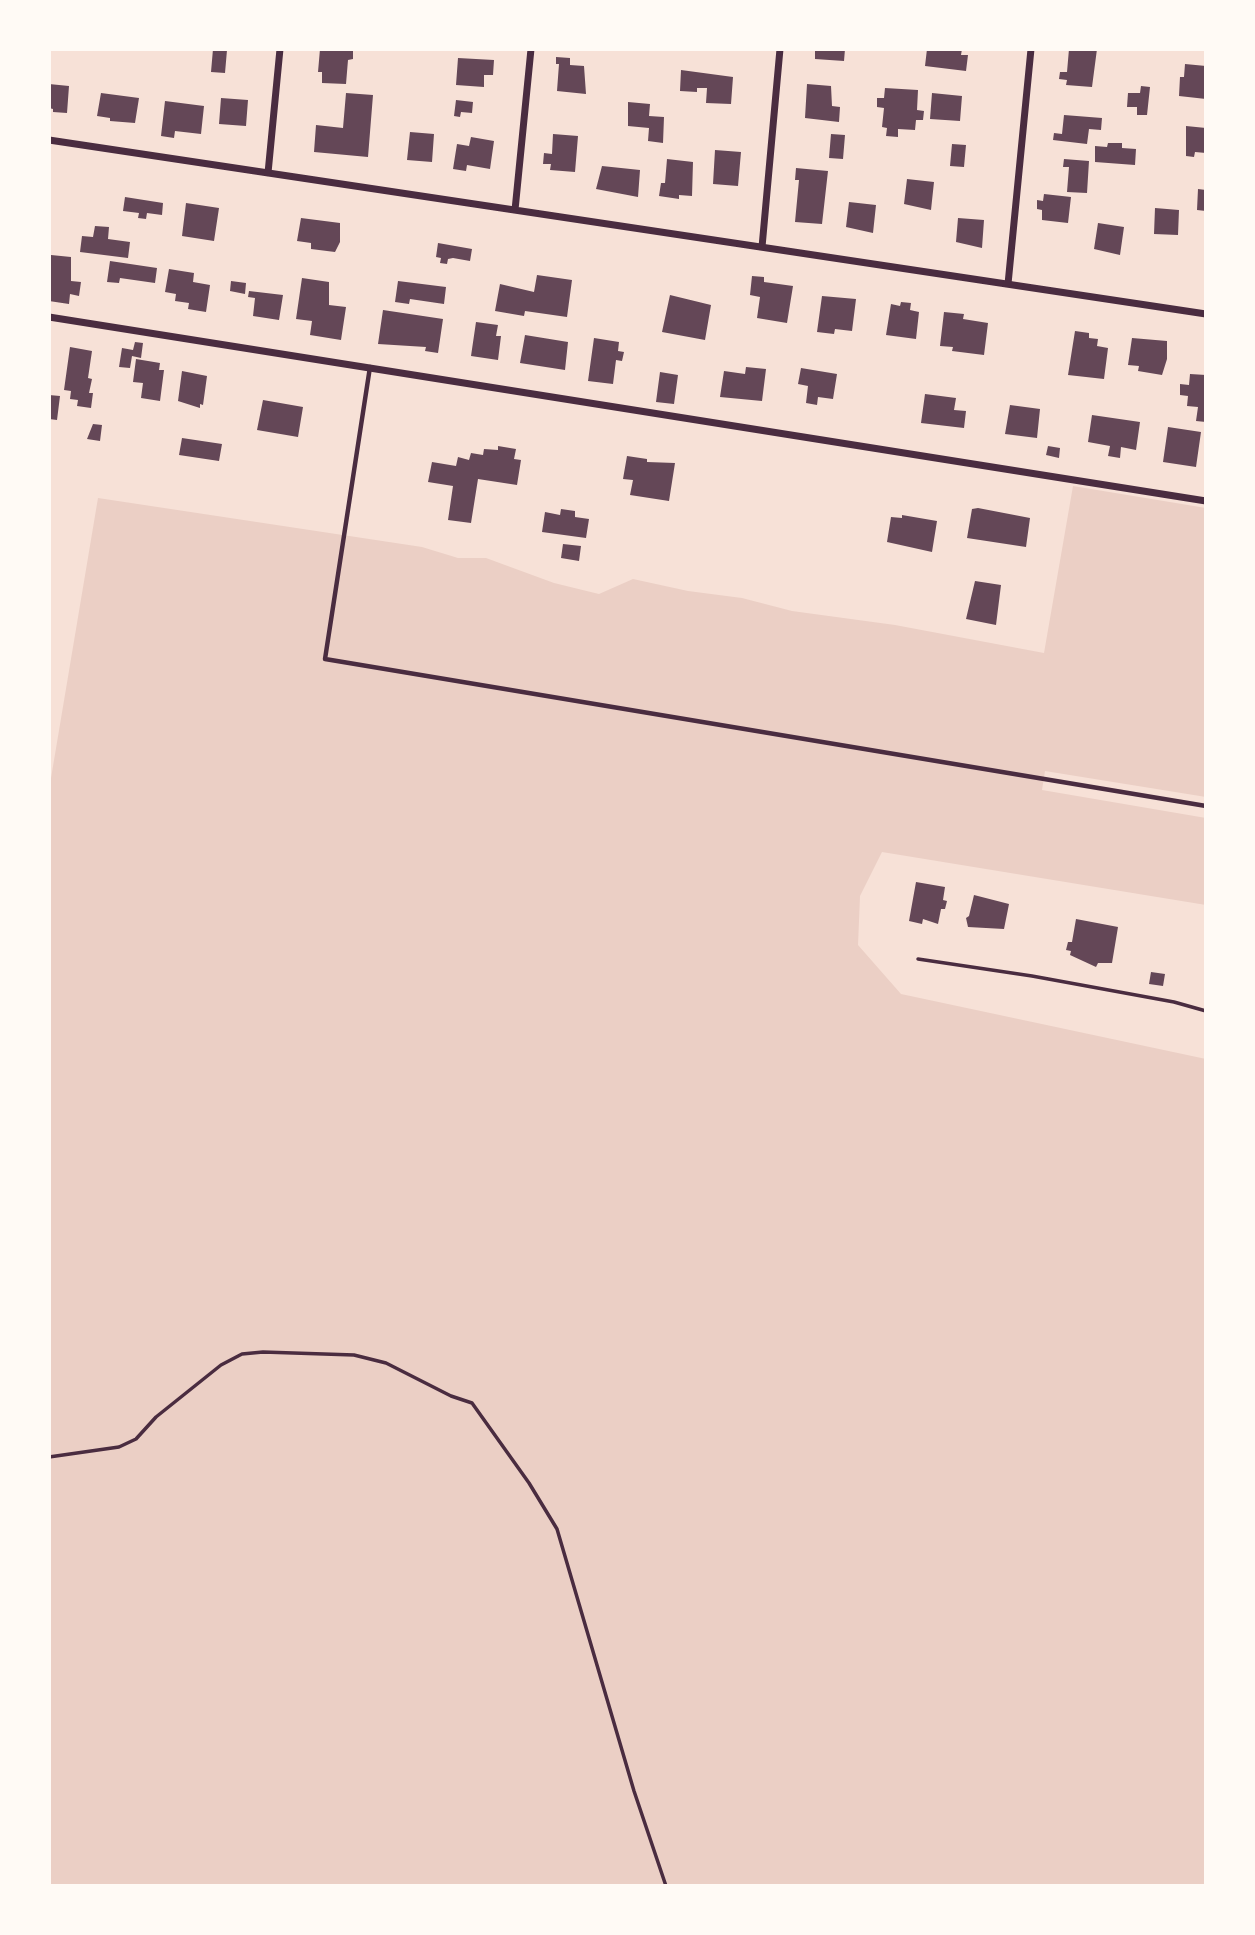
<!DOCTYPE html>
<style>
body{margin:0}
#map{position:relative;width:1255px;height:1935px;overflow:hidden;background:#f7e1d7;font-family:Cabin,sans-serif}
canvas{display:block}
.frame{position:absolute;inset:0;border:51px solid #fffaf5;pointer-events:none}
</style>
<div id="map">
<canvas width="1255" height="1935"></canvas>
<div class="frame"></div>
</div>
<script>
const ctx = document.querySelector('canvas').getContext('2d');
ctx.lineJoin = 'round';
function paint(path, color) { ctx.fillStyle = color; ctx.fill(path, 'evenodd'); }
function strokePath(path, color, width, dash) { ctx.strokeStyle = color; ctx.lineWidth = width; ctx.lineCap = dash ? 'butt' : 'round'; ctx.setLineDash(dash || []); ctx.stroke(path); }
paint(new Path2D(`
 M1073,486L1206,508V797L1045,771L1042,790L1206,818V905L882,852L860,896L858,945L901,994L1206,1059V1886H49V790L98,498L422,547L458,558H486L554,583L599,594L633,579L688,591L742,598L792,611L895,625L1044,653Z`), '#ebcfc5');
paint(new Path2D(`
 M213,49L227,50L225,73L211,72Z
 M320,49H353V59L348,60L346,84L322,83V72H318Z
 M815,49H845L844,61L815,59Z
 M927,49H962L961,55H968L966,71L925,66Z
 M1069,49H1097L1092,87L1066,85L1067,80L1059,79L1060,72H1067Z
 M556,57L570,58V65L584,66L586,94L557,91L559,64H556Z
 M458,58L494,60L493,75H484V87L456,85Z
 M1185,64L1206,66V99L1179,96L1180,77H1184Z
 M681,70L733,77L731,104L706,103L707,88H697V92L680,91Z
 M49,84L69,86L67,113L53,112V109L49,108Z
 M807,84L831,86L832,106L840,107L839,122L805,118Z
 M1141,86L1150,87L1147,115H1137V107H1127L1128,93H1140Z
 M885,88L918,90L917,110L924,111L923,120H916L915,130L898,129V137L886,136L887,128L882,127L884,108L877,107V98H884Z
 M101,93L139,98L135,123L110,121V118L97,116Z
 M346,93L373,95L368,157L314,152L316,125L343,128Z
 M932,93L962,96L960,121L930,119Z
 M221,98L248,100L246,126L219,124Z
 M456,100L473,102L472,113L461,112L460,117L454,116Z
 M165,101L204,106L201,134L175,131L174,138L161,136Z
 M628,102L650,104L649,116L664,117L663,143L648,141L649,128L628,126Z
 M1064,115L1102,118L1101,130L1089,129L1087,144L1053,140L1054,133L1062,134Z
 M1186,126L1206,128V153L1195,152L1194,157L1186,156Z
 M410,132L434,134L432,162L407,160Z
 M553,134L578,136L575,172L550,170L551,164H543L544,153L552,154Z
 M831,134L845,135L843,159L829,158Z
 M471,137L494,141L490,169L467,165L466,171L453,169L457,144L469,146Z
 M1108,143H1122V148L1136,149L1135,165L1095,162V146L1107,147Z
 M952,144L966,145L964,167L950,166Z
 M715,150L741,152L738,186L713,184Z
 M667,159L693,162L692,196L679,195V199L659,196L661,183H665Z
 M1064,159L1089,161L1087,193L1067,192L1069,167H1063Z
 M602,166L640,170L638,197L596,189Z
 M796,168L828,171L822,224L795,222L799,180H795Z
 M907,179L934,182L931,210L904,204Z
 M1198,189L1206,190V211L1197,210Z
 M1044,194L1071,197L1068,223L1042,220V210L1037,209V200L1043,201Z
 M125,197L163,203L162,215L147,213L146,219L138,218L139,213L123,211Z
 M849,202L876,205L873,233L846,227Z
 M186,203L219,208L214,241L182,236Z
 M1155,208L1179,210L1178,235L1154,234Z
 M301,218L340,223V242L335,252L311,249V243L297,241Z
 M958,218L984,220L982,248L956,242Z
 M1098,223L1124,227L1120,255L1094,249Z
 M95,226L109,227L108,239L130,242L128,258L80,252L82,236L93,237Z
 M438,243L472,249L470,261L453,258L448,259L447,264L440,263L441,258L436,257Z
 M51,255L71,257V281L81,282L79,296L70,294L69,304L49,301Z
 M110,261L157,268L155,283L120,278L119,283L107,282Z
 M169,269L194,273L193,282L210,285L206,312L188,309L189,303L175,301L176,294L165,292Z
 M537,275L572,280L567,317L525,311L524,316L495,311L500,284L534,292Z
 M752,276L764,277V282L793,286L787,323L757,318L760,297L750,295Z
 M302,278L329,282V305L346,307L341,340L310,335L312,321L296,319Z
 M231,281L246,283L245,294L230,291Z
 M398,281L446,287L444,304L410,299L409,304L395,302Z
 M249,291L283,295L279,320L253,316L255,298L248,297Z
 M670,295L711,305L705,340L662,332Z
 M822,296L856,299L852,331L835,329L834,334L817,332Z
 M901,302L911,303L910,310L919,312L916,339L886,335L891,304L900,306Z
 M383,310L443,319L438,353L425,351L426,347L378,344Z
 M944,312L964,314L963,319L988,323L984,355L952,351L953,347L940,346Z
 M476,322L498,325L496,336H501L498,360L471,356Z
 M1075,331L1089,333V338L1098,339L1097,346L1108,348L1104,379L1068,375Z
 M525,335L568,342L565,370L520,363Z
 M594,338L619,342L618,351L624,352L622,361L616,360L613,384L588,381Z
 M1132,338L1167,341V359L1162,375L1138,371L1139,366L1128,365Z
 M135,342L143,343L141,358L132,356L130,368L119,367L122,348L133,350Z
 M70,347L92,351L88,378L92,379L89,393H93L91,408L77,406L78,400L70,399L71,391L64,390Z
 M136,359L160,363L159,370H164L160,401L141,398L143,383L133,382Z
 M746,367L766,369L762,401L720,397L724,371L745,374Z
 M801,368L837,374L833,399L818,397L817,405L806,403L808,386L798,384Z
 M182,371L207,376L203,405L200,404V408L178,401Z
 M660,372L678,375L674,404L656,402Z
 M1190,374L1206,375V422L1196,421L1198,407L1187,406L1188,396L1180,395V384L1189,385Z
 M925,394L956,398L954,410L966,411L964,428L921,423Z
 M49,395L60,396L57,420L49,419Z
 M263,400L303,407L298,437L257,430Z
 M1010,405L1040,409L1037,438L1005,434Z
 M1092,415L1140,422L1136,450L1121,447L1120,458L1108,456L1110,446L1088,442Z
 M93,424L102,425L100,441L87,439Z
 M1168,427L1201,432L1196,467L1163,462Z
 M182,438L222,444L219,461L179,455Z
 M498,446L516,449L514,459L521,460L517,485L478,479L471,523L448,520L453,486L428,482L432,462L456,466L458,457L469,460L471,453L483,455L484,449L498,450Z
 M1048,446L1060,448L1059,458L1046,455Z
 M627,456L647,459V462L675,463L669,501L630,495L633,480L623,479Z
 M978,508L1030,518L1026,547L967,538L972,509Z
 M561,509L575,511V517L589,519L586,538L542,532L545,512L560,515Z
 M902,515L937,521L932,552L887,542L891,517L902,518Z
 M563,544L581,546L579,561L561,558Z
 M975,581L1001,585L996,625L966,619Z
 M916,882L945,887L943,900L947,901L945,909H941L938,924L923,919L922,924L909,921Z
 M974,895L1009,904L1004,929L968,927L966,918L969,916Z
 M1076,919L1118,927L1112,963H1098L1096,967L1070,955L1071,951L1066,950L1068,942H1072Z
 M1151,972L1165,974L1163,986L1149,984Z`), '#644757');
strokePath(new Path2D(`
 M918,959L1032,976L1174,1002L1206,1011
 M49,1457L119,1447L136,1439L156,1417L221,1365L242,1354L263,1352L354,1355L386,1363L451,1396L472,1403L529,1483L557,1529L634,1791L666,1886`), '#4a2c40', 3.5);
strokePath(new Path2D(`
 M370,367L325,659L1206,806`), '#4a2c40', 4.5);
strokePath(new Path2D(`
 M49,140L1206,314
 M268,173L280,49
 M515,210L531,49
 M762,247L780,49
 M1008,284L1031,49
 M49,317L1206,501`), '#4a2c40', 7);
</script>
